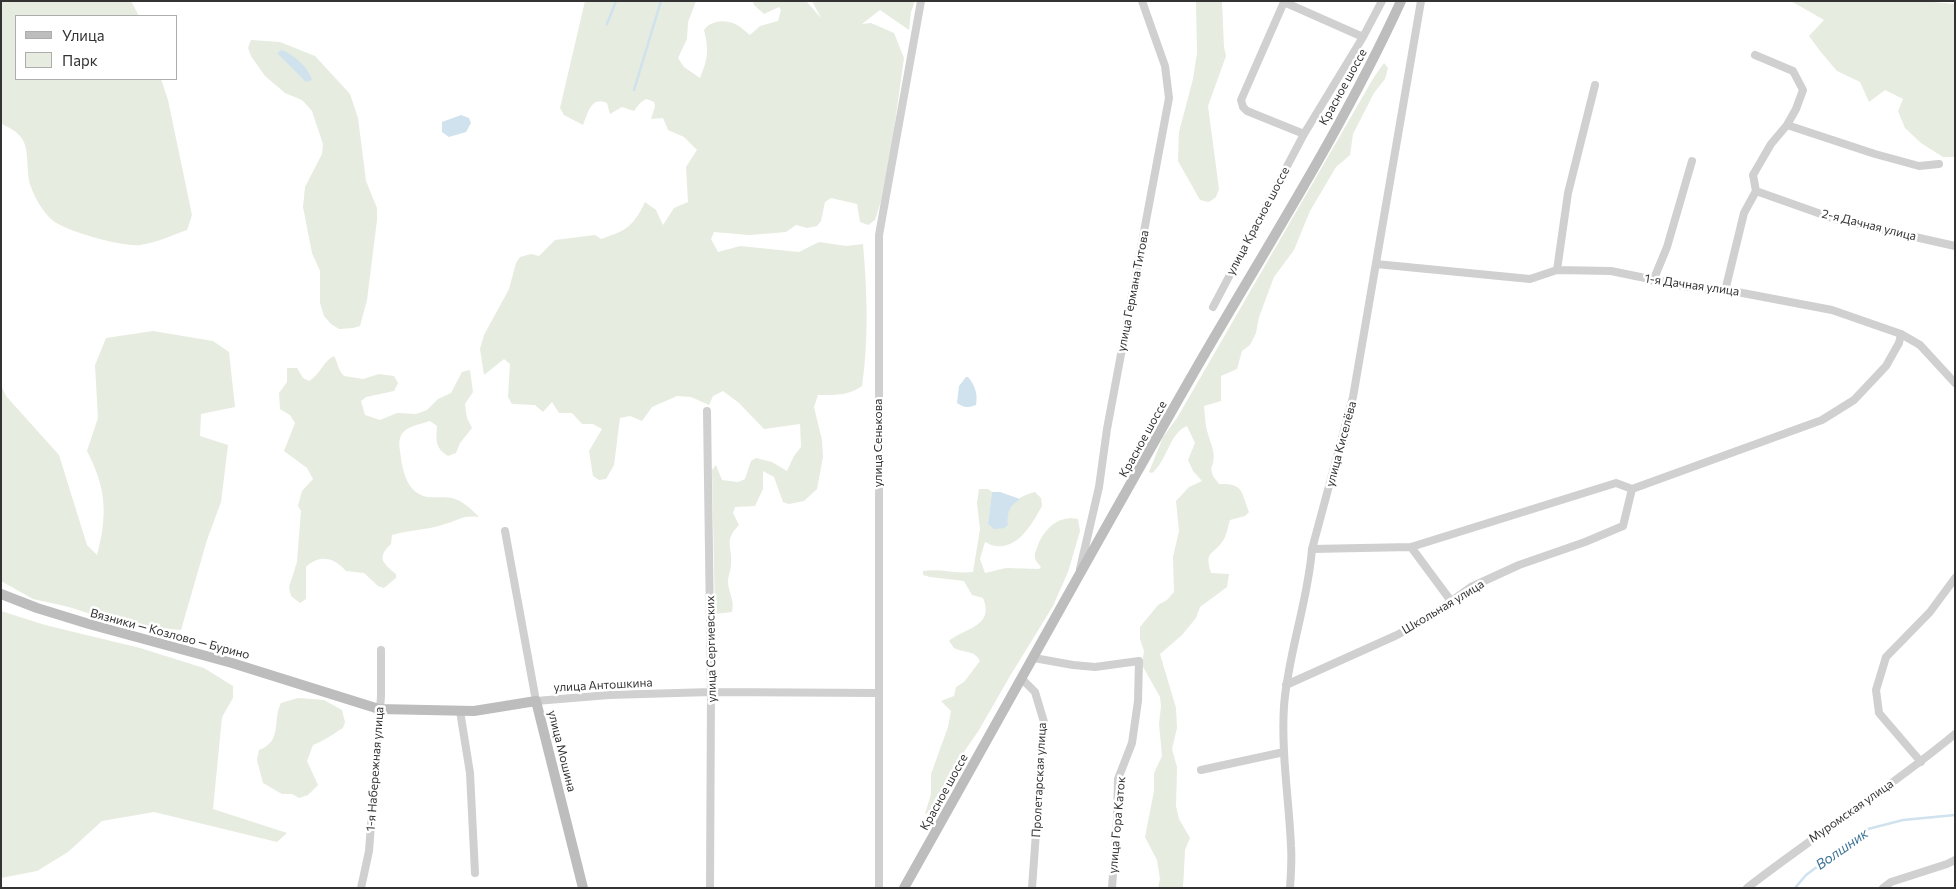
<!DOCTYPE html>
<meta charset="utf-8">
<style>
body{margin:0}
#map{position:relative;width:1956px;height:889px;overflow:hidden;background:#fff;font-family:Commissioner,sans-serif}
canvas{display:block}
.frame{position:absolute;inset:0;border:2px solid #333;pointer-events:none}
.legend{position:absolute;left:15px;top:15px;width:162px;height:65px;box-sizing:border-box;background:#fff;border:1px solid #adadad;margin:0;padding:6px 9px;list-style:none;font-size:15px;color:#333}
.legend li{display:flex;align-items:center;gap:10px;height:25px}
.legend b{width:25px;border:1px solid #adadad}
</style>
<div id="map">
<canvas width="1956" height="889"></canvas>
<div class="frame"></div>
<ul class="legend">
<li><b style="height:6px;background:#bdbdbd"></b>Улица</li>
<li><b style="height:14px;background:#e6ecdf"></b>Парк</li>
</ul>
</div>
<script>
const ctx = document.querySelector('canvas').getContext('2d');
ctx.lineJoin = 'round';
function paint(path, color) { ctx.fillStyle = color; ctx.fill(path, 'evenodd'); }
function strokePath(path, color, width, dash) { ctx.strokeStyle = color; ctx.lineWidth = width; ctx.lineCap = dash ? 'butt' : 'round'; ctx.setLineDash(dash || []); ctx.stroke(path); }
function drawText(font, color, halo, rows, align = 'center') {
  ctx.font = font + ' Commissioner,sans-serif'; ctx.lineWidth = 5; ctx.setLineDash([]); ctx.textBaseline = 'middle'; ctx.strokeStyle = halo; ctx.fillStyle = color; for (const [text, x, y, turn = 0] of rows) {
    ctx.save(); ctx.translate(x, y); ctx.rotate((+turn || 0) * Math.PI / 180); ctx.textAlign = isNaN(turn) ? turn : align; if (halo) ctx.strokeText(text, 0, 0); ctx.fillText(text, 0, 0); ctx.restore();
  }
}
paint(new Path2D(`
 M1,1H131L139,16H16V79H161L168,100L192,215L187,230C172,235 156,243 140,245C122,247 65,231 52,220C43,212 35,198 31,187C25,171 31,148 20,136C15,130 7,127 1,123Z
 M585,1H696L688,22L687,39L678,58L684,67L700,78C708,58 709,51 704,30C711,20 726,19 737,25C741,27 746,32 750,35L760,26L778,21L781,10L779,7L764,14L754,5L753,1H806L821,18L812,1H915L911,12L909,30L880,10L862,24L871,23L894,33L904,58L893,137L881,201L875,220L868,225L860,222L857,204L831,198L825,202L821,221L817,226L807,228L796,225L786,232L775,233L749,235L714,232L711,239L718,252L740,246L799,252L819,242L846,246L863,244C867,290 869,339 862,386C848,396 834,395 818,395L814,407L822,440L823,457L817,489L804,501L789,504L783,502L774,477L763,471V489L755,506L735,507L733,513L739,525C723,541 733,547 731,565C731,570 728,576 728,581C728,592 735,600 732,612L715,614V611L712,470L716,465L722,480L738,482L745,479L751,461L756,458L772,462L787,471L794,456L801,447L800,424L764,429L739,403L723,391L713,396L709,405L691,397L677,396L652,407L642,421L630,416L620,418L614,465L606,479L599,480L593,476L589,451L602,429L593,424H582L572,413H559L552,402L543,412L535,405L512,404L508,397L510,364L504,359L484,375L480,349L484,335L509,289L516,263L520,257L531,254L539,256L555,240L595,235L601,239C627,230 633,227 645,202L656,210L663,225L674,208L688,202L686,167L697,150L684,137L668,130L663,118L651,119L655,106L654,102L646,99L640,103L634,111L622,107L610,114L607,103C591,96 588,113 583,125L564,115L560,108Z
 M1196,1H1222L1224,47L1226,56L1208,106L1219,189L1216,197L1209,202L1200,200L1178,161L1179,132L1193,79L1197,53Z
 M1791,1H1921L1955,4V157H1943L1921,143L1905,128L1898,111L1903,99L1885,90L1869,102L1860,82L1837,71L1820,51L1809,36L1824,20Z
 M251,40L280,42L315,56L350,94L358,118L366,181L377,208V220L367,300L360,326L353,328L339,329L331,324L324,316L320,303V271L312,253L303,207L305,187L322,154L323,144L312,111L302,100L285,93L265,76L251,56L248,48Z
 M1384,63L1388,68L1385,79L1374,93L1353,134L1350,155L1336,167L1310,211L1294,250L1274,277L1259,317L1256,333L1250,345L1242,351L1237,369L1221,376V401L1204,406C1205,415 1205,425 1208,434C1212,448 1217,455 1211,469L1213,476L1219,484C1244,483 1241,492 1249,512L1245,516L1230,520C1228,526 1227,534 1224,539C1213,557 1204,549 1211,573L1229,574L1227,587L1200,607L1196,618L1182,635L1160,654L1176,708L1177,728L1172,749L1177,767L1176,806L1179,819L1190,838L1185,850L1183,888H1158L1160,879L1157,860L1145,837L1154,791V773L1162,756L1159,724L1161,706L1160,697L1142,665L1144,651L1140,639V627L1158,605L1167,600L1174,592L1173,557L1179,531L1176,501L1189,487L1202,481L1193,471L1188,460L1195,443L1187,426C1170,432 1166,463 1152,473L1149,472L1163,437L1177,418L1374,77Z
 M153,331L213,341L229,352L235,407L201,414L200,436L228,445L221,502L207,540L181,630L137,626L103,618L69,607L33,599L1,581V385L6,396L59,455L87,545L97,555C108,514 106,488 87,451L98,418L95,365L106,338Z
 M334,356C338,363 338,370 344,376L363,379L379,374L394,376L398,383L394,391L366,397L361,401L365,415L380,420L397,413L416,414L427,410L438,399L451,393L462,372L470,370L473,392L465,404L467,418L472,428L460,443L456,453L448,456C435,448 436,440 437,426L430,421C412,427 396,427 400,451C402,468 406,494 428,497C436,498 446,496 455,499C464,502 472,510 479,517C461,515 458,521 442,525C426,530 409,530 392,535L391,544C376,558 383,563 396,574V578L384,588L378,586L364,573L346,571C334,557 319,554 306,567V599L300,603L291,596L289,587L297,562L301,511L298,506L302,491L313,479L307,468L284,451L295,423L290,415L280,409L279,393L287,382V368H297L303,378L309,381C321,374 323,361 334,356Z
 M979,489H988L992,492L988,524L1005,528L1008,525C1008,521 1006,516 1007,513C1009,502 1026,494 1035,492L1041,498L1042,506C1033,522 1019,549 996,546C992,546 988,543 985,542L980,559L985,573L1006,568L1039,569L1041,567C1039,564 1035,561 1035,557C1034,553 1037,549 1038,545C1045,528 1059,515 1078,519L1080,531L1068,572L1053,606L1010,676L979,730L955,765L936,806L931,812L925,814L931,794V774L948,727L951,711L941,701L954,696L956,687L964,682L980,661C975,650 963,653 954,648C952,646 951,643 949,641C964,628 995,627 983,598L972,595L964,581L930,577L923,575V571C939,568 956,574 973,572L980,529L977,503Z
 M1,611L45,625L140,648L204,668L233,686V698L222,717L213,809L287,833L277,842L154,812L102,821L68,852L37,871L1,878Z
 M298,698L324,700L342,710L345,722L343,728C333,734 324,741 313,745L307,761L318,785L308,795L299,798L292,794H282L263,783L257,760L259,750C283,741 272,721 281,703Z`), '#e6ecdf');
paint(new Path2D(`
 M282,50C294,55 309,68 312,80L306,82L277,53Z
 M461,115L469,118L471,123L466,132L449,137L442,132V122Z
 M966,377H968C975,385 978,394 976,405C968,408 964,408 957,403L959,386Z
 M992,492H1000L1020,499C1009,507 1007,511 1008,525L1005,528L994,529L988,524Z`), '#cfe2ee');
strokePath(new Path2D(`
 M607,24L616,1
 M634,90L661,1
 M1795,888L1806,875L1868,829L1903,820L1955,815`), '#cfe2ee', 2.5);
strokePath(new Path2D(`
 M1755,55L1793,71L1803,90L1796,109L1787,125L1875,154L1919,166L1939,164
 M1304,134L1247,111L1243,107L1241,100L1284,2L1363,37
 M1756,191L1835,219L1955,246
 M1376,264L1530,279L1557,270L1611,271L1689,287L1732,291L1832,310L1901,334L1920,345L1955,383
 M1557,270L1568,193L1595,85
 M1653,281L1667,247L1692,161
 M1725,291L1744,213L1756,191L1753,175L1771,144L1787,125
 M1213,307L1304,134L1363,37L1382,1
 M707,411L711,692L710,888
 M505,531L536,701L609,695L711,692L878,693
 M1411,547L1451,601
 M1312,549L1411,547L1616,483L1632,489L1822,420L1854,400L1886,366L1899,343L1901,334
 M1080,569L1099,487L1107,429L1169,98L1165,66L1142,1
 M1034,658L1073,665L1095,667L1139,661L1138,701L1132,743L1118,779L1117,819L1112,888
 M1022,679L1035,692L1044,722L1032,888
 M1286,685L1397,635L1425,620L1471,587L1519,565L1585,542L1623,526L1632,489
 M460,711L470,773L475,873
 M1921,762L1879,713L1876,690L1886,657L1930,612L1955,578
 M1201,770L1284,752
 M361,888L369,851L381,696V650
 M879,888V235L921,1
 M1290,888C1291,874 1292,860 1291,846C1289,800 1281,752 1284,706C1288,653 1308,602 1312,549L1353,397L1421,1
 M1747,888C1815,835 1889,789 1955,734
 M1883,888L1891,882L1947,864L1955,860`), '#d0d0d0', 8);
strokePath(new Path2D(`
 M1,594L37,608L89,624L232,663L379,709L474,711L536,701L583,888
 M904,888C1002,714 1098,539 1197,367C1267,246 1343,128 1401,1`), '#bdbdbd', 10);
drawText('12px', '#333', '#fff', [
 ["Красное шоссе",1343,87,-61],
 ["улица Красное шоссе",1258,221,-62],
 ["2-я Дачная улица",1869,225,14],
 ["1-я Дачная улица",1692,285,8],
 ["улица Германа Титова",1133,291,-79],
 ["Красное шоссе",1143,439,-61],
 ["улица Сенькова",878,443,-90],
 ["улица Киселёва",1341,444,-75],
 ["Школьная улица",1443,607,-31],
 ["Вязники — Козлово — Бурино",170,634,15],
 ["улица Сергиевских",711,649,-91],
 ["улица Антошкина",603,685,-3],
 ["улица Мошина",562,751,76],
 ["1-я Набережная улица",375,769,-86],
 ["Пролетарская улица",1039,780,-87],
 ["Красное шоссе",944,792,-61],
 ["Муромская улица",1851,811,-35],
 ["улица Гора Каток",1117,825,-85]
]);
drawText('italic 14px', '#3f7597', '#fff', [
 ["Волшник",1842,849,-35]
]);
</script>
